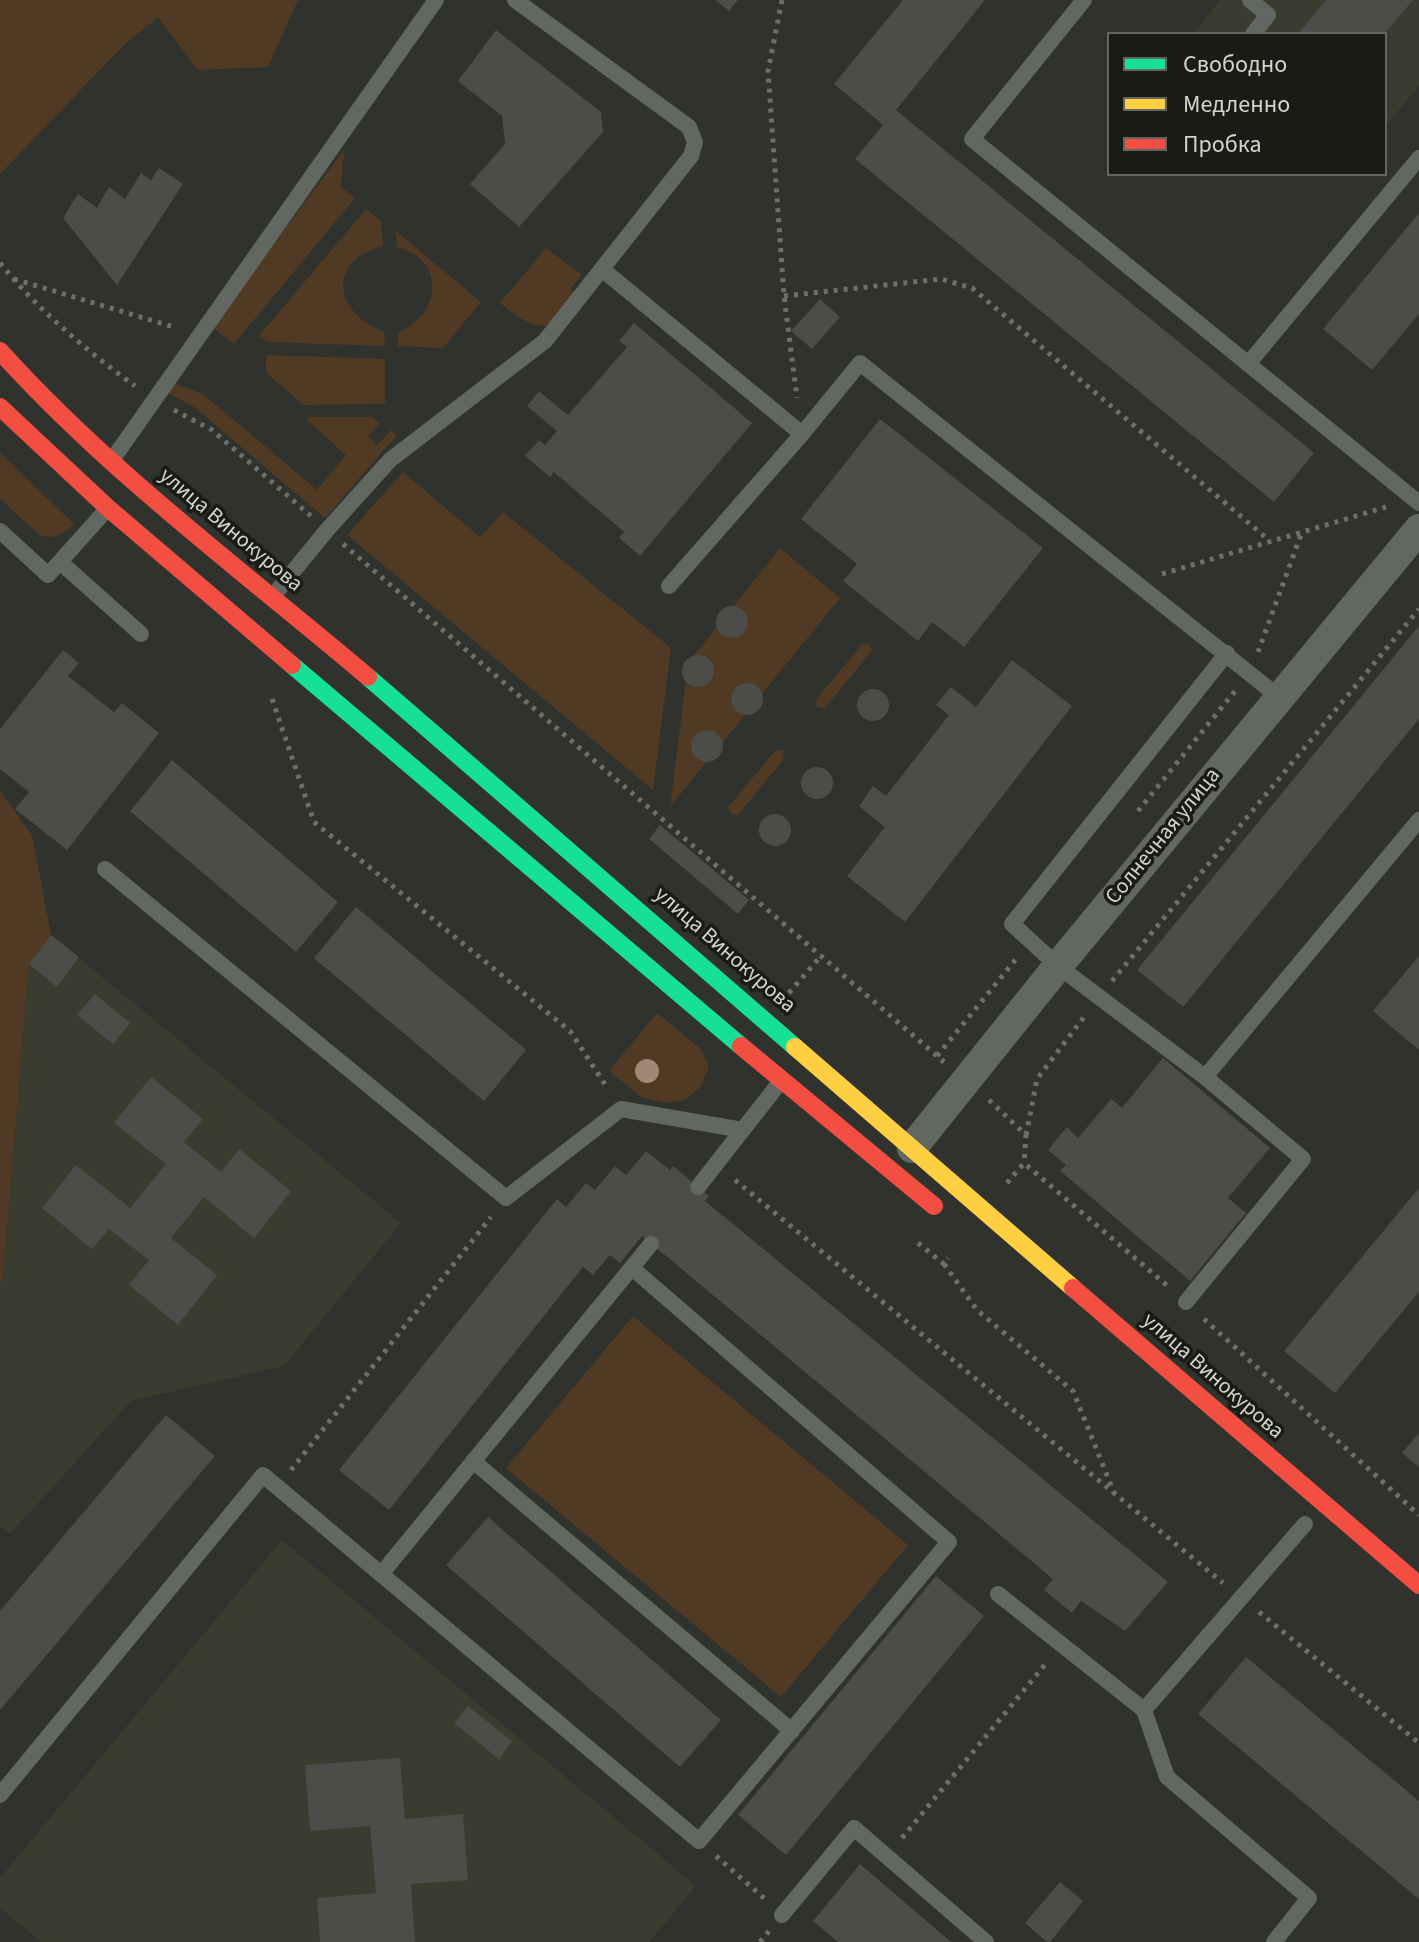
<!DOCTYPE html>
<meta charset="utf-8">
<style>
body{margin:0}
#map{position:relative;width:1419px;height:1942px;overflow:hidden;background:#30322d;font-family:"Source Sans 3",sans-serif}
canvas{display:block}
.legend{position:absolute;left:1107px;top:32px;width:280px;height:144px;box-sizing:border-box;background:#1a1b17;border:2px solid #646561;margin:0;padding:10px 14px;list-style:none;font-size:24px;color:#d3d4cf}
.legend li{display:flex;align-items:center;gap:16px;height:40px}
.legend b{width:40px;border:2px solid #646561}
</style>
<div id="map">
<canvas width="1419" height="1942"></canvas>
<ul class="legend">
<li><b style="height:10px;background:#16e098"></b>Свободно</li>
<li><b style="height:10px;background:#ffcf43"></b>Медленно</li>
<li><b style="height:10px;background:#f24e42"></b>Пробка</li>
</ul>
</div>
<script>
const ctx = document.querySelector('canvas').getContext('2d');
ctx.lineJoin = 'round';
function paint(path, color) { ctx.fillStyle = color; ctx.fill(path, 'evenodd'); }
function strokePath(path, color, width, dash) { ctx.strokeStyle = color; ctx.lineWidth = width; ctx.lineCap = dash ? 'butt' : 'round'; ctx.setLineDash(dash || []); ctx.stroke(path); }
function drawText(font, color, halo, rows, align = 'center') {
  ctx.font = font + ' "Source Sans 3",sans-serif'; ctx.lineWidth = 7; ctx.setLineDash([]); ctx.textBaseline = 'middle'; ctx.strokeStyle = halo; ctx.fillStyle = color; for (const [text, x, y, turn = 0] of rows) {
    ctx.save(); ctx.translate(x, y); ctx.rotate((+turn || 0) * Math.PI / 180); ctx.textAlign = isNaN(turn) ? turn : align; if (halo) ctx.strokeText(text, 0, 0); ctx.fillText(text, 0, 0); ctx.restore();
  }
}
paint(new Path2D(`
 M1220,0H1419V86L1385,127V34H1193Z
 M51,935L401,1223L284,1366L131,1401L10,1534L0,1526V1283L3,1280L29,964Z
 M282,1540L696,1886L649,1942H41L0,1908V1878Z`), '#393c2f');
paint(new Path2D(`
 M0,0H298L268,67L198,70L158,17L122,47L0,174Z
 M344,150L341,187L355,198L234,344L212,327Z
 M366,209L381,221L383,246C374,249 362,253 355,260C327,286 354,323 384,331L385,346L267,342L259,336Z
 M396,231L481,302L443,348L398,346V332C442,315 446,259 397,247Z
 M546,248L582,275L570,289L577,295L553,326C530,328 518,317 500,303Z
 M266,355L385,359V404L304,405L266,373Z
 M173,383L203,394L317,490L346,455L306,419L311,417H372L380,424L368,436L377,445L391,430L397,435L325,518L194,407L166,392Z
 M0,453L75,525L56,537L41,536L0,499Z
 M403,472L480,537L503,512L671,648L653,790L347,535Z
 M780,548L840,598L670,807L688,663Z
 M870,643L871,652L825,708L817,707L816,700L862,644Z
 M783,750L784,759L738,815L731,814L728,807L775,751Z
 M0,791L32,835L51,935L29,964L3,1280L0,1283Z
 M657,1013L701,1049L709,1067L700,1088L684,1100L667,1103L641,1097L609,1071Z
 M633,1316L908,1545L781,1697L506,1468Z`), '#513a24');
paint(new Path2D(`
 M715,0H738L729,11Z
 M903,0H985L896,110L1314,453L1274,502L855,159L883,125L834,84Z
 M1326,0H1413L1384,34H1298Z
 M496,30L601,112L603,132L519,227L470,184L505,144L502,116L458,81Z
 M159,168L183,184L117,285L63,218L78,194L97,208L109,187L125,199L141,173L151,180Z
 M1419,213V314L1372,370L1323,329Z
 M820,299L840,317L812,349L791,331Z
 M634,323L752,423L640,556L619,538L624,532L554,472L550,477L525,456L539,440L545,445L557,431L527,406L539,391L568,415L627,347L619,341Z
 M880,419L1043,548L964,647L932,622L918,641L843,581L857,564L801,519Z
 M716 622a16 16 0 1 1 32 0a16 16 0 1 1-32 0Z
 M1419,626V719L1183,1007L1137,970Z
 M63,650L79,663L68,676L114,712L122,703L159,733L67,850L15,809L29,792L0,769V729Z
 M682 671a16 16 0 1 1 32 0a16 16 0 1 1-32 0Z
 M1012,660L1072,706L905,922L847,876L885,827L859,806L873,786L886,796L949,715L936,705L951,687L976,707Z
 M731 699a16 16 0 1 1 32 0a16 16 0 1 1-32 0Z
 M857 705a16 16 0 1 1 32 0a16 16 0 1 1-32 0Z
 M691 746a16 16 0 1 1 32 0a16 16 0 1 1-32 0Z
 M172,760L338,902L296,952L130,811Z
 M801 783a16 16 0 1 1 32 0a16 16 0 1 1-32 0Z
 M759 830a16 16 0 1 1 32 0a16 16 0 1 1-32 0Z
 M660,825L749,900L738,914L649,839Z
 M356,907L526,1050L484,1101L314,958Z
 M51,935L79,957L57,987L29,964Z
 M1419,956V1050L1373,1011Z
 M95,994L130,1023L113,1044L77,1015Z
 M1163,1058L1270,1148L1228,1198L1246,1213L1190,1281L1060,1171L1066,1165L1048,1150L1067,1127L1078,1138L1111,1099L1122,1108Z
 M151,1077L203,1119L184,1142L221,1172L239,1149L291,1191L254,1238L204,1197L171,1238L217,1275L178,1325L129,1285L149,1260L109,1229L92,1249L42,1208L76,1165L130,1208L166,1164L114,1123Z
 M646,1151L670,1170L673,1166L709,1196L705,1201L1168,1582L1125,1631L1081,1601L1072,1613L1044,1590L1053,1579L642,1236L620,1263L610,1255L593,1275L583,1267L389,1510L339,1470L557,1199L566,1207L586,1183L595,1190L615,1166L626,1175Z
 M1419,1188V1292L1335,1393L1284,1351Z
 M166,1415L215,1456L0,1710V1611Z
 M1419,1433V1467L1402,1453Z
 M488,1517L721,1720L680,1767L446,1565Z
 M936,1576L984,1616L786,1855L738,1815Z
 M1246,1657L1419,1801V1899L1198,1714Z
 M468,1706L512,1741L499,1759L454,1723Z
 M400,1758L405,1819L463,1814L468,1880L411,1884L415,1942H320L317,1898L376,1893L370,1826L310,1831L305,1765Z
 M860,1864L951,1942H838L813,1921Z
 M1060,1882L1083,1901L1050,1942H1047L1025,1923Z`), '#4c4c48');
strokePath(new Path2D(`
 M782,0L768,71L784,296L797,398
 M0,263C38,310 87,351 135,386
 M14,279L177,328
 M784,296L941,279L972,288L1270,541
 M174,410L212,430L311,516
 M343,544L944,1062
 M1162,574L1386,507
 M1258,652L1302,532
 M272,699L314,822L570,1031L608,1089
 M1138,811L1235,691
 M1112,981L1419,609
 M789,993L820,957
 M937,1056L1017,958
 M989,1100L1026,1135L1024,1163
 M1026,1135L1037,1079L1084,1017
 M735,1180L1223,1583
 M1007,1183L1024,1163L1170,1288
 M918,1243L944,1264L948,1258
 M944,1264L977,1310L1073,1391L1115,1495
 M1204,1319L1419,1515
 M291,1470L491,1217
 M1259,1612L1419,1743
 M902,1838L1048,1661
 M716,1856L765,1899
 M760,1942L769,1931`), '#6c6f6b', 5, [4, 6]);
strokePath(new Path2D(`
 M1084,0L972,139L1419,503
 M1250,0L1268,15L1253,34
 M603,270L802,434L860,363L1279,697
 M1248,364L1419,158
 M112,460L436,0
 M0,531L48,575L108,508
 M60,562L141,634
 M669,586L802,434
 M273,596L327,530L390,460L545,341L691,156L695,142L689,127L515,0
 M105,869L506,1198L621,1109L743,1130
 M1205,1077L1419,820
 M698,1187L781,1081
 M1186,1302L1303,1159L1205,1077L1058,966L1012,924L1227,653
 M473,1461L792,1731
 M382,1573L651,1244
 M998,1594L1144,1710L1167,1777L1309,1898L1274,1942
 M1144,1710L1305,1524
 M0,1795L263,1475L699,1841L949,1542L632,1268
 M782,1915L854,1828L986,1942`), '#626762', 16);
strokePath(new Path2D(`
 M912,1148L1058,966L1419,529`), '#626762', 30);
strokePath(new Path2D(`
 M292,665L741,1046
 M368,677L795,1047`), '#16e098', 18);
strokePath(new Path2D(`
 M795,1047L1073,1288`), '#ffcf43', 18);
strokePath(new Path2D(`
 M0,351C109,472 244,572 368,677
 M0,407L108,508L292,665
 M741,1046L934,1206
 M1073,1288L1419,1585`), '#f24e42', 18);
ctx.fillStyle = '#9d8976';
for (const [x, y] of [
 [647,1071]
]) { ctx.beginPath(); ctx.arc(x, y, 12, 0, 2 * Math.PI); ctx.fill(); }
drawText('22px', '#d3d4cf', '#1a1b17', [
 ["улица Винокурова",230,531,40],
 ["Солнечная улица",1164,837,-51],
 ["улица Винокурова",724,951,41],
 ["улица Винокурова",1212,1377,41]
]);
</script>
